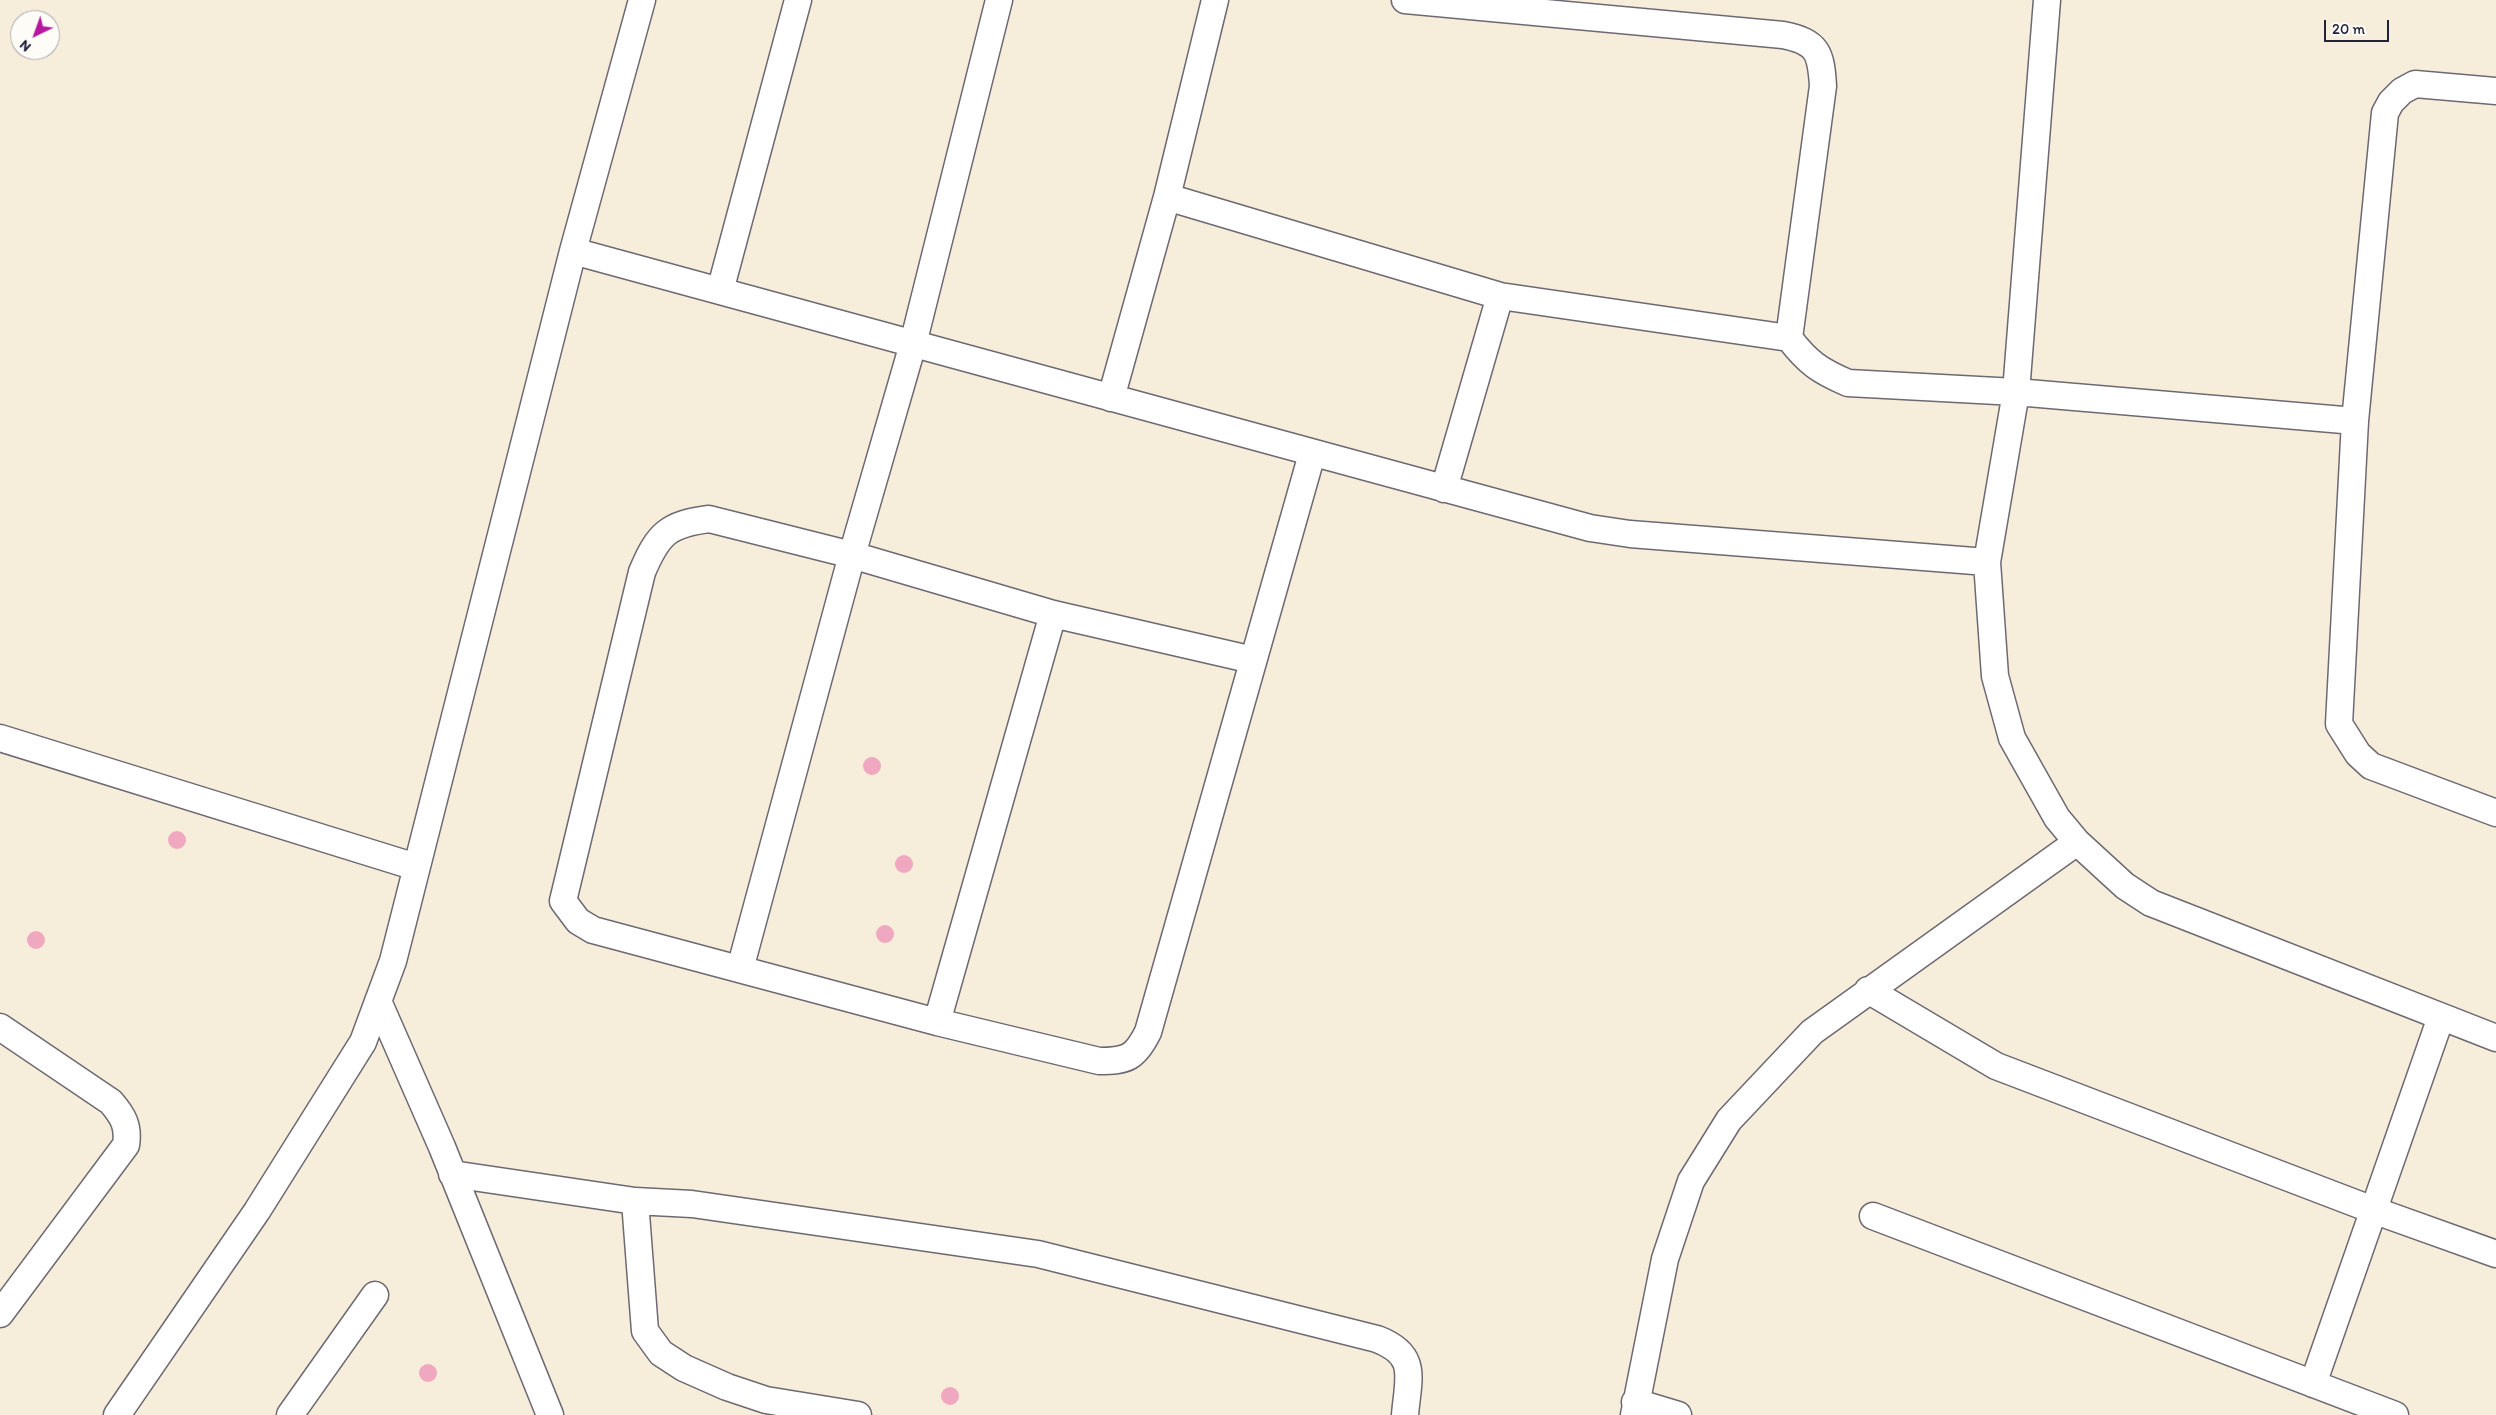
<!DOCTYPE html>
<style>
body{margin:0}
#map{position:relative;width:2496px;height:1415px;overflow:hidden;background:#f7eddb;font-family:Itim,sans-serif}
canvas{display:block}
.north{position:absolute;left:10px;top:10px;width:50px;height:50px;box-sizing:border-box;background:#fdfcf7;border:1px solid #a5a5ac;border-radius:50%;rotate:222deg;font-size:14px;font-weight:700;line-height:20px;text-align:center;color:#22223b}
.north::after{content:'';display:block;margin:auto;width:18px;height:22px;background:#b5179e;clip-path:polygon(50% 0,100% 100%,50% 72%,0 100%)}
.scale{position:absolute;left:2324px;top:20px;width:65px;height:22px;box-sizing:border-box;border:2px solid #22223b;border-top:0;padding-left:6px;font-size:15px;line-height:18px;white-space:nowrap;color:#22223b;-webkit-text-stroke:4px #fdfcf7;paint-order:stroke}
</style>
<div id="map">
<canvas width="2496" height="1415"></canvas>
<div class="north">N</div>
<div class="scale">20 m</div>
</div>
<script>
const ctx = document.querySelector('canvas').getContext('2d');
ctx.lineJoin = 'round';
function paint(path, color) { ctx.fillStyle = color; ctx.fill(path, 'evenodd'); }
function strokePath(path, color, width, dash) { ctx.strokeStyle = color; ctx.lineWidth = width; ctx.lineCap = dash ? 'butt' : 'round'; ctx.setLineDash(dash || []); ctx.stroke(path); }
paint(new Path2D(`
 M863 766a9 9 0 1 1 18 0a9 9 0 1 1-18 0Z
 M168 840a9 9 0 1 1 18 0a9 9 0 1 1-18 0Z
 M895 864a9 9 0 1 1 18 0a9 9 0 1 1-18 0Z
 M876 934a9 9 0 1 1 18 0a9 9 0 1 1-18 0Z
 M27 940a9 9 0 1 1 18 0a9 9 0 1 1-18 0Z
 M419 1373a9 9 0 1 1 18 0a9 9 0 1 1-18 0Z
 M941 1396a9 9 0 1 1 18 0a9 9 0 1 1-18 0Z`), '#efa8c0');
const minor = new Path2D(`
 M2047,0L2016,392L1987,562L1995,676L2012,738L2057,818L2077,842L2125,886L2151,903L2496,1038
 M2496,91L2415,84L2402,91L2391,102L2385,113L2355,421L2339,724L2358,754L2371,766L2496,813
 M1167,197L1500,296L1789,338L1823,86C1821,53 1818,42 1783,35L1405,0
 M573,251L1590,528L1630,534L1987,562
 M720,291L798,0
 M1789,338C1808,363 1820,371 1848,383L2016,392L2355,421
 M1111,398L1167,197L1215,0
 M1444,489L1500,296
 M1253,660L1053,614L852,555L709,519C668,524 658,534 642,572L563,901L578,921L593,930L937,1022L1099,1061C1127,1061 1135,1058 1148,1032L1312,454
 M0,738L416,867
 M740,969L852,555L913,344L999,0
 M1868,990L1996,1066L2373,1210L2496,1254
 M378,1001L442,1147L550,1415
 M937,1022L1053,614
 M0,1027L111,1102C123,1116 129,1126 126,1145L0,1314
 M452,1174L635,1201
 M1873,1216L2395,1415
 M2313,1384L2441,1017
 M1635,1402L1678,1415
 M117,1415L257,1211L363,1042L393,961L573,251L642,0
 M290,1415L375,1295
 M858,1415L766,1400L727,1387L684,1368L661,1353L645,1331L635,1201L692,1204L1038,1254L1377,1339C1419,1355 1408,1378 1405,1415
 M1634,1415L1665,1259L1691,1181L1729,1120L1812,1032L2077,842`);
strokePath(minor, '#6d6973', 29);
strokePath(minor, '#fff', 26);
</script>
